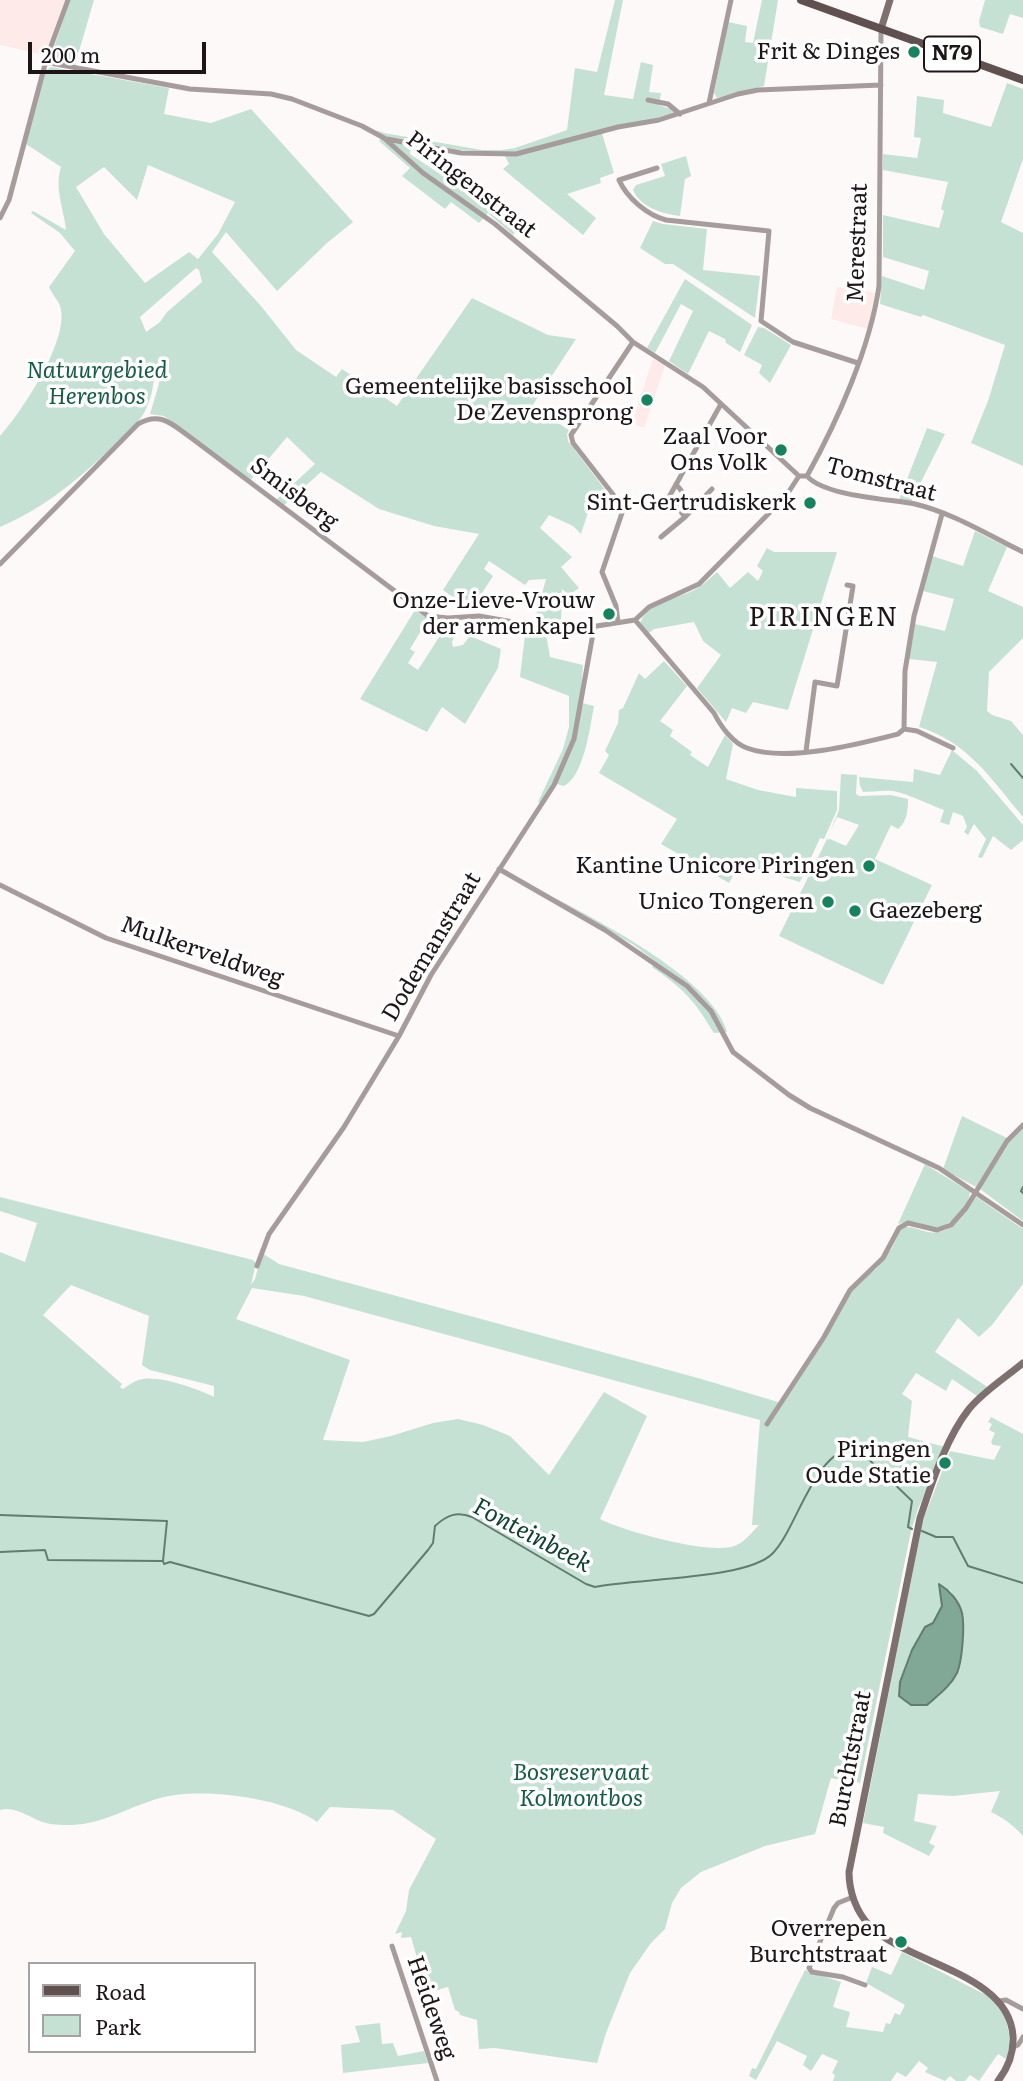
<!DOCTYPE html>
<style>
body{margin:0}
#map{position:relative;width:1023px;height:2081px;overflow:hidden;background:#fdf9f8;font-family:Literata,serif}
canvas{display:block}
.legend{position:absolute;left:28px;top:1962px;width:228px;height:91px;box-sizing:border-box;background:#fff;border:2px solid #a5a2a2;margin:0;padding:9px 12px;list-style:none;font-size:21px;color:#1e1616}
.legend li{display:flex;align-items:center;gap:14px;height:35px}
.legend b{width:35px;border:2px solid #a5a2a2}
.scale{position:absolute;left:28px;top:42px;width:178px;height:32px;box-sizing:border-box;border:4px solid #1e1616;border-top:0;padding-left:9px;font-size:21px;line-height:24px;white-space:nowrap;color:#1e1616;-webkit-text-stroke:5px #fff;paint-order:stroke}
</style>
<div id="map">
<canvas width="1023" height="2081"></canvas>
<ul class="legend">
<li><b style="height:9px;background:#605150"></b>Road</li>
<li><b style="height:19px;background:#c5e1d4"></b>Park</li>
</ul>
<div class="scale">200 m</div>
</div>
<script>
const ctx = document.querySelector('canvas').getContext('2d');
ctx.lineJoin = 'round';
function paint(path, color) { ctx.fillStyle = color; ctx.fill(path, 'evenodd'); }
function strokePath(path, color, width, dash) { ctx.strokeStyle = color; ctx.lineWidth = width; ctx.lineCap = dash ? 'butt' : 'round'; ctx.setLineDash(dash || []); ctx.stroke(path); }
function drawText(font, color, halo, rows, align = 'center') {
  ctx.font = font + ' Literata,serif'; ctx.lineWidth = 7; ctx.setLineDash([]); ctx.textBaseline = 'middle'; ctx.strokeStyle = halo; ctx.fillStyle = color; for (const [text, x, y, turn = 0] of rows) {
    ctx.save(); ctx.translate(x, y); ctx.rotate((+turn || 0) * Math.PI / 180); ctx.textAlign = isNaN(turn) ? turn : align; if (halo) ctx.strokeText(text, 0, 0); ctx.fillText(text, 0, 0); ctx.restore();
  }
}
paint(new Path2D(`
 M0,0H66L46,55L0,45Z
 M837,287L875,293L868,329L831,319Z
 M653,359L665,365L644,428L632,423Z`), '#fdeae9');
paint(new Path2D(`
 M70,0H94L75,65L55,62L51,56Z
 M615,0H623L604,95L633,99L641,62L653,65L649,92L661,93L659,105L671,109L675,114L601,130L614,173L600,178L601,183L567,194L596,218L583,235L503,169L509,164L503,152L460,150L412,141L410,154L470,194L516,231L513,235L488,213L479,223L451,202L445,209L402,176L410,168L379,141L383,136L376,130L384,133L482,150H501L515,148L567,130L575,68L597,72Z
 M762,0H778L764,86L717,98L714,93L728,22L747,26L745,42L753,43Z
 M985,0H1023V18L1010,14L1003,34L980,27L979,21Z
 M51,67L169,88L164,114L211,123L251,109L353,222L327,243L277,291L226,232L212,252L261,306L296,350L336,377L342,369L397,406L472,298L548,335L576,339L532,406L569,430L567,434L568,441L606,491L591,503L581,534L573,526L549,515L540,528L572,557L561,567L579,588L569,595L562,589L561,625L534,623L546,579L529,580L525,585L489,561L484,569L493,576L471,610L443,590L479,534L434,526L379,509L321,472L283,506L276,500L315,464L287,437L250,481L164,416L150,414L159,384L158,370L154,372C154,386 151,400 144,413C138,424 126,433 118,441C83,476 45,508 0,527V436C21,413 71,338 60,306C58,300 52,294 49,287L75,251L60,233L31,213L33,211L66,230C64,209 54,188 61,167L26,144L45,71ZM148,165L235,202L218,234L198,259L189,252L145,283L104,234L76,187L104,167L137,200ZM196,268L199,270L202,282L167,312L160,322L146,332L140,317Z
 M1007,83L1023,89V159L1001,222L1023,233V466L971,443L988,401L1005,345L923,315L921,317L880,304L882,276L924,290L929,271L883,257V215L939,228L944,211L941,209L948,182L883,170V154L917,158L921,138L914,137L917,96L944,100L943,113L991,127Z
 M686,156L691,176L685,179L680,216C663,214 640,207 633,190L636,185L665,176L661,164Z
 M653,221L663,224L707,229L703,270L760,276L755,318L673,264H665L640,248Z
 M685,279L752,325L740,352L726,343L725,339L709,331L688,374L669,361L693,311L681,304L655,353L647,348Z
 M758,327L764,328L791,345L770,383L759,373L762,365L744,355Z
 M927,428L945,434L911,502L899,500Z
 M975,531L1007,547L988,591L1023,607V638L989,672L987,711L992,715L1011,721L1023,735V817C992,780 968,742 919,727L937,662L909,659L915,624L945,631L954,599L923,591L932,556L963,566Z
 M767,548L774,552H837L788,710L753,702L746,713L732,708L726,722L697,688L721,655L703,641L694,622L654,629L648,634L640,624C646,602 672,600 690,592C700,588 709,579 717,572L730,588L748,572L758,581L763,571L757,566Z
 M415,610L428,619L410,649L415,652L408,663L418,670L450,620L461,619L452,642L453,647L463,645L470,636L501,649L498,668L465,724L442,707L427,732L360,699Z
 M526,626L545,628L550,657L583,665L578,731L582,703L594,706C590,727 584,776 564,786L553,783L541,803L538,802L563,749L569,727V696L520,677Z
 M664,661L687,686L660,721L673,730L670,736L692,752L690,755L708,767L725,735L733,744L726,779L758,790L796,797V788L837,791V810L824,839L820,838L800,882L740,864L729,883L661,844L677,819L599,773L609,755L605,751L618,723L619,710L623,708L639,673L645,679Z
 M952,750L977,771L1023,825V840L1011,850L993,836L982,858L978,857L986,839L974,824L968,835L964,832L967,827L963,816L953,812L949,825L940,822L944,810C930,805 904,792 892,791C882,790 873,792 863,792L860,786L859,777L913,782L914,769L940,775Z
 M841,774L857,775L856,794L859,796L891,795L908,799C908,810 907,822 898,829L891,825L875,859L932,885L883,985L779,936L826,841L839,810ZM837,817L859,825L846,846L830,839L826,840Z
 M557,899C604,924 713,980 727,1032L714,1033C693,999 685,990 652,967L656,962L634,945L556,901Z
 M962,1116L1007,1138L976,1187L943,1169Z
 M1023,1128V1221L980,1189L1005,1146Z
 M925,1164L970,1192C968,1209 955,1220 940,1228L905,1222L898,1224Z
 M975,1196L1023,1229V1284L992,1325L979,1337L958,1318L935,1352L989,1388L977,1396L952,1379L946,1391L916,1373L902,1394L912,1401L908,1437L945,1447L918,1509L911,1531L860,1783L831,1778L815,1834L765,1846L701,1872L681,1888L672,1903L665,1929L651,1943L630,1973L606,2033L597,2063L495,2048L479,2049L477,2020L460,2015L459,2012L455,2010L448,1987L427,1993L411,1937L401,1938L402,1932L395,1934L406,1911L409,1890L436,1839L393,1810L330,1807L317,1822C282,1797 201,1787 160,1798C131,1806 103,1824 72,1825C64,1825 54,1825 46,1823C31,1819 15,1805 0,1810V1252L25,1262L37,1223L0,1211V1197L253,1260L256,1263L251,1285L255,1279L262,1253L279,1264L698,1378L778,1402L784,1401L835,1322L855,1284L876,1269L892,1248L901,1228C911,1225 918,1230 928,1232C952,1236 965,1213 975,1196ZM71,1285L149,1316L142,1365L150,1370L214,1386V1397C198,1389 162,1376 143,1379C135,1380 129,1385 123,1389L120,1387L122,1384L43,1315ZM252,1288L304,1296L760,1420L752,1525H759C752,1532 744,1543 734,1546C710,1555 623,1531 600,1519L647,1416L604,1392L549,1475L510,1436L483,1425L458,1419L433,1423L391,1436L363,1442L323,1440L350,1360L236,1319Z
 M991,1417L1023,1434V1836C1013,1825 1005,1819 991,1812L1000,1791L953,1796L918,1794L914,1821L937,1826L929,1843L935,1846L929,1856L883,1833L884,1827L863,1823L923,1520L950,1451L994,1460L1001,1446L993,1445L991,1442L995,1433L989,1430L992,1424L988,1422ZM950,1590L962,1613V1648L958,1671L911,1705L899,1696C901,1673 910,1648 924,1629C926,1626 931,1626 933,1623C938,1618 942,1605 942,1598Z
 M902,1952L990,1997L1005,2016L1009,2034V2050L1006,2059L998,2054L979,2081L970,2075L965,2081H956L950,2076L945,2081L925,2072L928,2068L919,2061L906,2077L897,2072L891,2081H833L835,2075L832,2073L838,2061L822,2054L811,2071L803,2065L807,2056L777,2041L756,2080L749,2076L752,2068L756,2069L805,1970L841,1982L833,2007L850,2012L846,2027L883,2032L886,2023L890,2024L895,2013L900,2015L905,2005L866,1983L872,1967L891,1975Z
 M380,2023L382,2044L393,2043L398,2056L424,2051L428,2063L343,2073L341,2045L360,2042L355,2026Z`), '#c5e1d4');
const water = new Path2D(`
 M939,1584C949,1590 959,1601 962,1613C965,1626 962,1662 957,1673C950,1687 938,1695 927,1705H911L899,1696L900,1682L912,1650L925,1627L933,1623L942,1606Z`);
paint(water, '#81a796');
strokePath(water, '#637c70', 2);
strokePath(new Path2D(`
 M1011,764L1023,778
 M1023,1187L1021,1191L1023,1193
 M0,1515L167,1521L163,1561L164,1564L170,1562L369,1616L374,1614L428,1550L433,1543L435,1526C447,1515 457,1511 472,1517L586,1584L595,1587C636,1578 748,1580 773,1553C798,1527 815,1447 857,1448L912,1501L908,1527L912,1529
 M922,1531L936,1537H953L968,1566L1023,1583
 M0,1552L45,1550L48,1560L162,1561`), '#637c70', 2);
strokePath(new Path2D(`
 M45,62L190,89L271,94L292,99L362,126L384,138L423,173L495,224L617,326L633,342L703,387L799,476H807
 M648,100L668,104L680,114
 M709,103L731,0
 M387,139L461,153L516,154L618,127L659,120L738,94L758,90L881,85
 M657,168L619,180C627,198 647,215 666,220L769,231L761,321L793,342L858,363
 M0,218L9,200L47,57L68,0
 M807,476C838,420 870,348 879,286L881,29
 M807,476C824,496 889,499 915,504C953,513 988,535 1023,552
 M676,484L695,508
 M685,517L669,497L721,404
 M661,537L685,517L712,489
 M0,564L138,424C160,411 172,424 190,437L428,616L448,618L479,616L513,622L584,628L635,620L649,607L699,584L786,496L799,476
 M635,620L714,713C721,727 733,743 747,748C786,763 859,744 898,734L904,729L917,731L953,748
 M618,622L616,606L602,572L622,513V506L573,443L571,435L633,342
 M904,729L905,671L914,616L942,514
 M806,751L815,682L837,686L853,586L847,585
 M499,869L605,930L687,986L711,1011L733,1052L789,1095L810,1108L939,1168L1023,1225
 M0,885L106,938L399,1036
 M257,1266L269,1234L344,1127L399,1036L431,975L554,785L574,739L594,628
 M767,1424L824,1337L850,1290L883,1258L899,1228L908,1223L937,1230L951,1225L966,1208L1007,1141L1023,1125
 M853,1897L838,1903L834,1908L809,1968L812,1972L843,1977L865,1985
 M392,1946L437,2081
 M999,2001L1006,2000L1023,2009
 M1013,2047L1018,2045L1023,2037`), '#a69c9c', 5);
strokePath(new Path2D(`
 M881,29L890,0
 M998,2081C1008,2068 1014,2054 1013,2036C1009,1973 908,1964 870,1926C856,1912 849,1891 849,1872L920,1518C932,1483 946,1438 969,1409C984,1391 1005,1378 1023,1363`), '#7d706f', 7);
strokePath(new Path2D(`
 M801,0L1023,80`), '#605150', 8);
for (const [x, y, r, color] of [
 [914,52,7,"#16835f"],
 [647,400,7,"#16835f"],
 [781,450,7,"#16835f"],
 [810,503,7,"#16835f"],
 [609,614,7,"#16835f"],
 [869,866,7,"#16835f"],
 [828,902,7,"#16835f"],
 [855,911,7,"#16835f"],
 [945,1463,7,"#16835f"],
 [901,1942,7,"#16835f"]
]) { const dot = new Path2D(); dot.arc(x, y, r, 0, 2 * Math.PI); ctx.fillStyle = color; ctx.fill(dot); strokePath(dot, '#fff', 2.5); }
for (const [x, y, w] of [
 [952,54,56]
]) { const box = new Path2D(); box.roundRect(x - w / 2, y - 17.5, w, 35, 5); ctx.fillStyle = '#fff'; ctx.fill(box); strokePath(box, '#1e1616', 2); }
drawText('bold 21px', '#1e1616', null, [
 ["N79",952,54]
]);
drawText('23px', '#1e1616', '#fff', [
 ["Frit & Dinges",900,52],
 ["Gemeentelijke basisschool",633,387],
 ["De Zevensprong",633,413],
 ["Zaal Voor",767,437],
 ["Ons Volk",767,463],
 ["Sint-Gertrudiskerk",796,503],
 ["Onze-Lieve-Vrouw",595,601],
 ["der armenkapel",595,627],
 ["Kantine Unicore Piringen",855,866],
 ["Unico Tongeren",814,902],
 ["Gaezeberg",869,911,"left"],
 ["Piringen",931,1450],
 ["Oude Statie",931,1476],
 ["Overrepen",887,1929],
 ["Burchtstraat",887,1955]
], 'right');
drawText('23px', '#1e1616', '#fff', [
 ["Piringenstraat",471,185,38],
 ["Merestraat",858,243,-88],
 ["Tomstraat",881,480,15],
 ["Smisberg",294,494,37],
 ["Dodemanstraat",432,947,-59],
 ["Mulkerveldweg",202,952,19],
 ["Burchtstraat",851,1759,-79],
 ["Heideweg",431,2008,71]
]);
drawText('italic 23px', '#185c44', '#fff', [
 ["Natuurgebied",97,371],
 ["Herenbos",97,397],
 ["Bosreservaat",581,1773],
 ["Kolmontbos",581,1799]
]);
drawText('italic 24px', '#0f4230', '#fff', [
 ["Fonteinbeek",532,1536,28]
]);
ctx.letterSpacing = '2px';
drawText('26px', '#1e1616', '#fff', [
 ["PIRINGEN",824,618]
]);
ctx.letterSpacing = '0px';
</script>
